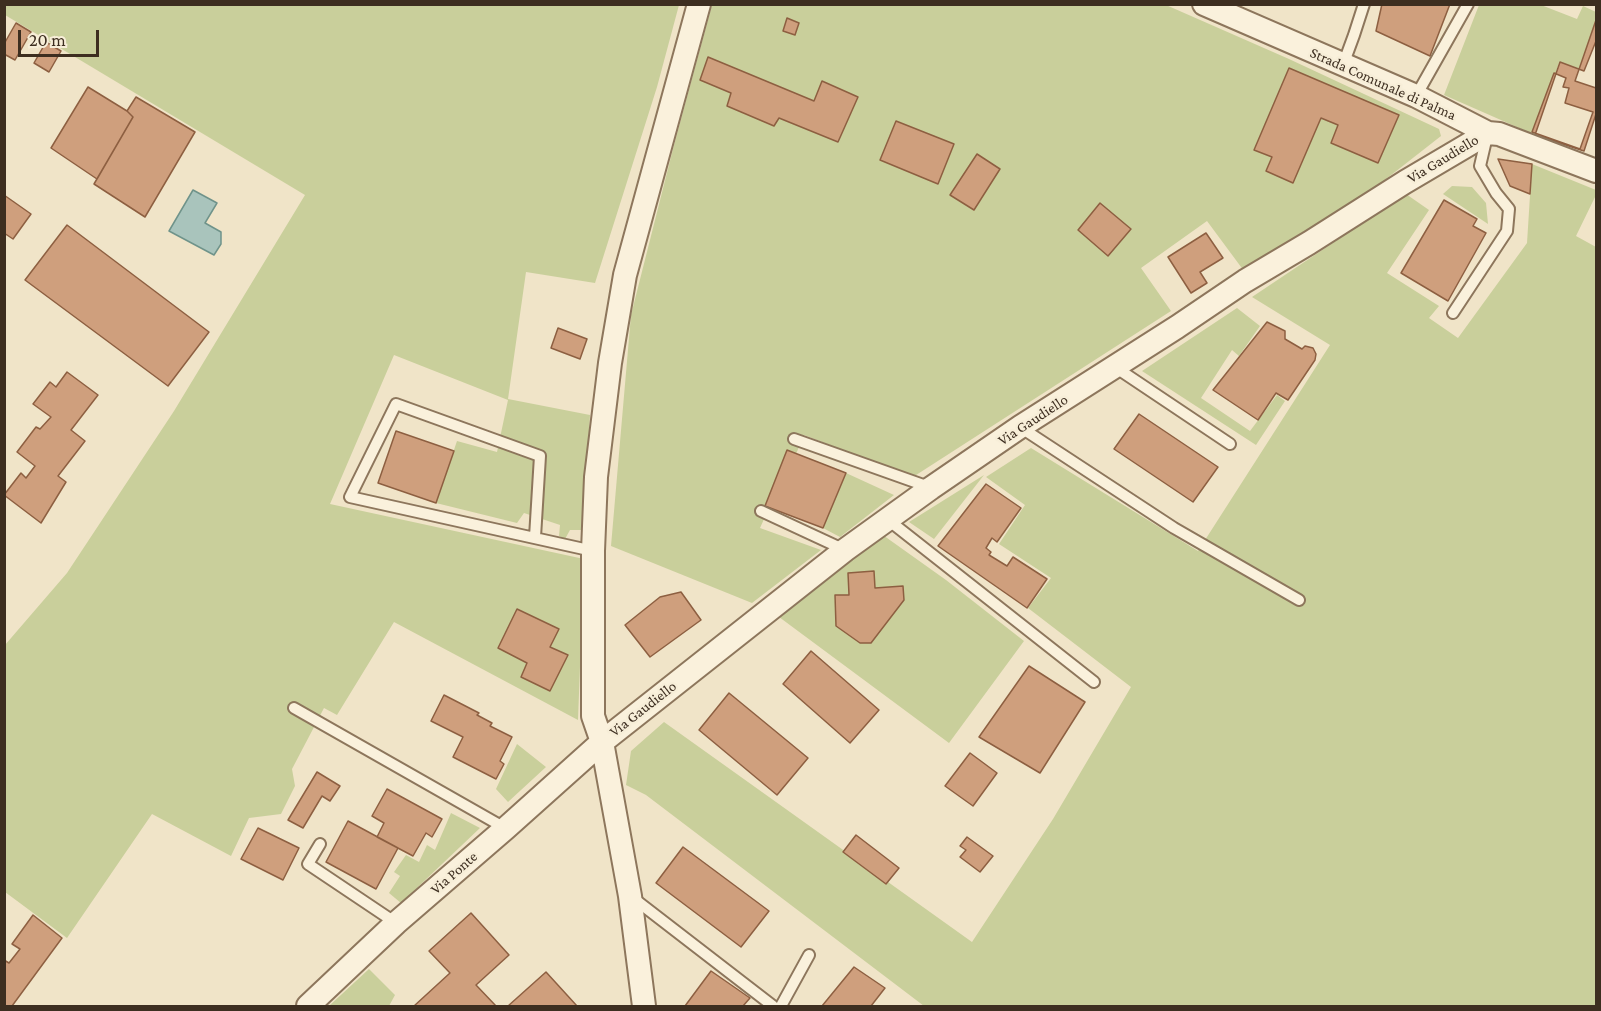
<!DOCTYPE html>
<style>
body{margin:0}
#map{position:relative;width:1601px;height:1011px;overflow:hidden;background:#f0e4c8;font-family:"Crimson Pro",serif}
canvas{display:block}
.frame{position:absolute;inset:0;border:6px solid #3d2e20;pointer-events:none}
.scale{position:absolute;left:18px;top:30px;width:81px;height:27px;box-sizing:border-box;border:3px solid #3d2e20;border-top:0;padding-left:8px;font-size:18px;line-height:21px;white-space:nowrap;color:#3d2e20;-webkit-text-stroke:4px #f7eed8;paint-order:stroke}
</style>
<div id="map">
<canvas width="1601" height="1011"></canvas>
<div class="frame"></div>
<div class="scale">20 m</div>
</div>
<script>
const ctx = document.querySelector('canvas').getContext('2d');
ctx.lineJoin = 'round';
function paint(path, color) { ctx.fillStyle = color; ctx.fill(path, 'evenodd'); }
function strokePath(path, color, width, dash) { ctx.strokeStyle = color; ctx.lineWidth = width; ctx.lineCap = dash ? 'butt' : 'round'; ctx.setLineDash(dash || []); ctx.stroke(path); }
function drawText(font, color, halo, rows, align = 'center') {
  ctx.font = font + ' "Crimson Pro",serif'; ctx.lineWidth = 5; ctx.setLineDash([]); ctx.textBaseline = 'middle'; ctx.strokeStyle = halo; ctx.fillStyle = color; for (const [text, x, y, turn = 0] of rows) {
    ctx.save(); ctx.translate(x, y); ctx.rotate((+turn || 0) * Math.PI / 180); ctx.textAlign = isNaN(turn) ? turn : align; if (halo) ctx.strokeText(text, 0, 0); ctx.fillText(text, 0, 0); ctx.restore();
  }
}
paint(new Path2D(`
 M5,5H679L657,87L595,283L526,272L508,399L590,415L583,530H570L565,539L559,536L560,525L524,513L517,523L436,503L457,441L497,452L508,400L394,355L330,504L584,559L578,720L394,622L337,715L324,708L292,769L295,786L281,814L249,818L231,856L152,814L67,938L5,892V645L67,573L174,411L305,195L5,15Z
 M712,5H1166L1289,59L1439,129L1441,136L1326,226L1244,271L1207,221L1141,268L1171,311L913,477L804,435L796,454L787,451L765,506L769,508L760,528L821,550L752,603L611,546L631,315L674,145Z
 M1479,5H1541L1577,19L1583,6L1596,12V40L1584,71L1559,63L1535,135L1444,95Z
 M1532,164L1596,190V195L1576,236L1596,247V1006H924L646,795L626,785L631,751L664,722L972,942L1053,819L1131,687L1028,608L1051,578L999,544L1025,505L986,477L1031,448L1198,551L1330,345L1252,297L1406,194L1429,210L1387,273L1439,306L1429,318L1458,338L1527,243Z
 M1452,186L1472,187L1486,203L1488,224L1443,194Z
 M1237,308L1260,326L1239,356L1232,350L1201,398L1250,431L1277,395L1285,401L1256,445L1142,371Z
 M846,473L894,495L840,537L823,528Z
 M984,475L934,539L909,522Z
 M880,533L946,580L1024,641L949,743L775,614Z
 M517,744L546,767L508,802L496,789Z
 M451,813L480,828L401,903L389,893L400,876L394,872L406,855L419,862L427,845L435,850Z
 M369,969L395,995L389,1006H329Z`), '#c9cf9b');
const water = new Path2D(`
 M193,190L217,203L205,223L221,232V244L214,255L169,231Z`);
paint(water, '#a9c4bc');
strokePath(water, '#6f938a', 1.5);
const building = new Path2D(`
 M1382,4H1450L1430,56L1376,31Z
 M787,18L799,23L795,35L783,31Z
 M1596,20V88L1575,81Z
 M16,23L31,32L15,60L4,54V44Z
 M1596,41V114L1584,151L1535,135L1560,62L1584,71Z
 M46,42L61,51L49,72L34,63Z
 M708,57L814,101L822,81L858,97L838,142L779,118L774,126L727,106L731,93L700,80Z
 M1289,68L1399,115L1378,163L1331,143L1338,125L1321,118L1293,183L1266,171L1272,157L1254,150Z
 M1554,73L1566,78L1563,87L1569,88L1565,103L1593,112L1580,149L1532,132Z
 M88,87L127,111L133,117L97,179L51,148Z
 M136,97L195,132L145,217L94,184L133,117L127,111Z
 M896,121L954,144L938,184L880,160Z
 M977,154L1000,169L974,210L950,195Z
 M1498,159L1532,164L1530,194L1510,186Z
 M4,195L31,214L13,239L4,233Z
 M1444,200L1477,219L1473,226L1486,233L1448,301L1401,273Z
 M1100,203L1131,229L1108,256L1078,230Z
 M67,225L209,332L168,386L25,280Z
 M1206,233L1223,258L1200,272L1207,283L1191,293L1168,257Z
 M1267,322L1285,331V339L1302,349L1305,346L1313,348L1316,354L1315,360L1288,400L1276,393L1258,420L1213,390Z
 M558,328L587,339L580,359L551,348Z
 M67,372L98,395L71,430L85,441L58,476L66,482L41,523L4,495L21,473L26,478L35,466L17,452L36,427L40,429L51,417L33,404L50,382L56,387Z
 M1139,414L1218,467L1193,502L1114,449Z
 M396,431L454,451L436,503L378,483Z
 M787,450L846,473L823,528L765,506Z
 M986,484L1021,508L997,542L992,538L986,548L991,552L989,555L1007,566L1013,557L1047,579L1027,608L938,546Z
 M874,571L875,588L903,586L904,600L871,643H860L836,626L835,595H849L848,573Z
 M681,592L701,620L650,657L625,625L660,597Z
 M517,609L559,629L550,647L568,655L550,691L521,677L527,663L498,648Z
 M811,651L879,710L850,743L783,684Z
 M1029,666L1085,702L1040,773L979,737Z
 M729,693L808,758L777,795L699,730Z
 M444,695L479,713L477,715L492,723L490,726L512,737L500,761L504,764L496,779L453,757L463,737L431,721Z
 M970,753L997,773L973,806L945,786Z
 M317,772L340,786L330,801L322,796L303,828L288,820Z
 M387,789L442,819L432,837L426,833L413,856L377,837L384,823L372,816Z
 M348,821L398,848L376,889L326,862Z
 M258,828L299,848L283,880L241,859Z
 M856,835L899,868L886,884L843,852Z
 M967,837L993,856L980,872L960,857L966,850L960,846Z
 M683,847L769,911L741,947L656,883Z
 M471,913L509,955L476,985L496,1006H414L450,973L429,951Z
 M33,915L62,938L12,1006H4V960L9,963L20,949L12,944Z
 M854,967L885,988L871,1006H822Z
 M711,971L750,998L743,1006H685Z
 M546,972L577,1006H508Z`);
paint(building, '#cf9f7d');
strokePath(building, '#8d5f41', 1.5);
const service = new Path2D(`
 M1343,65L1354,35L1364,4
 M1416,96L1468,4
 M1453,313L1507,231L1509,209L1496,193L1480,166L1487,136
 M1115,367L1230,444
 M1020,427L1174,528L1299,600
 M794,439L929,487
 M761,511L845,550
 M887,519L1094,682
 M535,537L540,456L396,404L350,497L593,551
 M294,708L505,828
 M320,844L308,864L396,923
 M633,898L773,1006
 M781,1006L809,955`);
const minor = new Path2D(`
 M1204,4L1416,96L1488,133L1499,134L1596,171
 M308,1006L396,923L506,828L602,742L845,550L931,488L1020,427L1177,327L1245,281L1309,243L1405,182L1488,133
 M644,1006L630,896L602,742L593,716V551L596,477L610,363L625,275L699,4`);
strokePath(service, '#8d765c', 14);
strokePath(minor, '#8d765c', 26);
strokePath(service, '#faf1dc', 10);
strokePath(minor, '#faf1dc', 22);
drawText('15px', '#3d2e20', '#f7eed8', [
 ["Strada Comunale di Palma",1383,84,24],
 ["Via Gaudiello",1443,159,-31],
 ["Via Gaudiello",1033,420,-33],
 ["Via Gaudiello",643,709,-38],
 ["Via Ponte",454,873,-41]
]);
</script>
